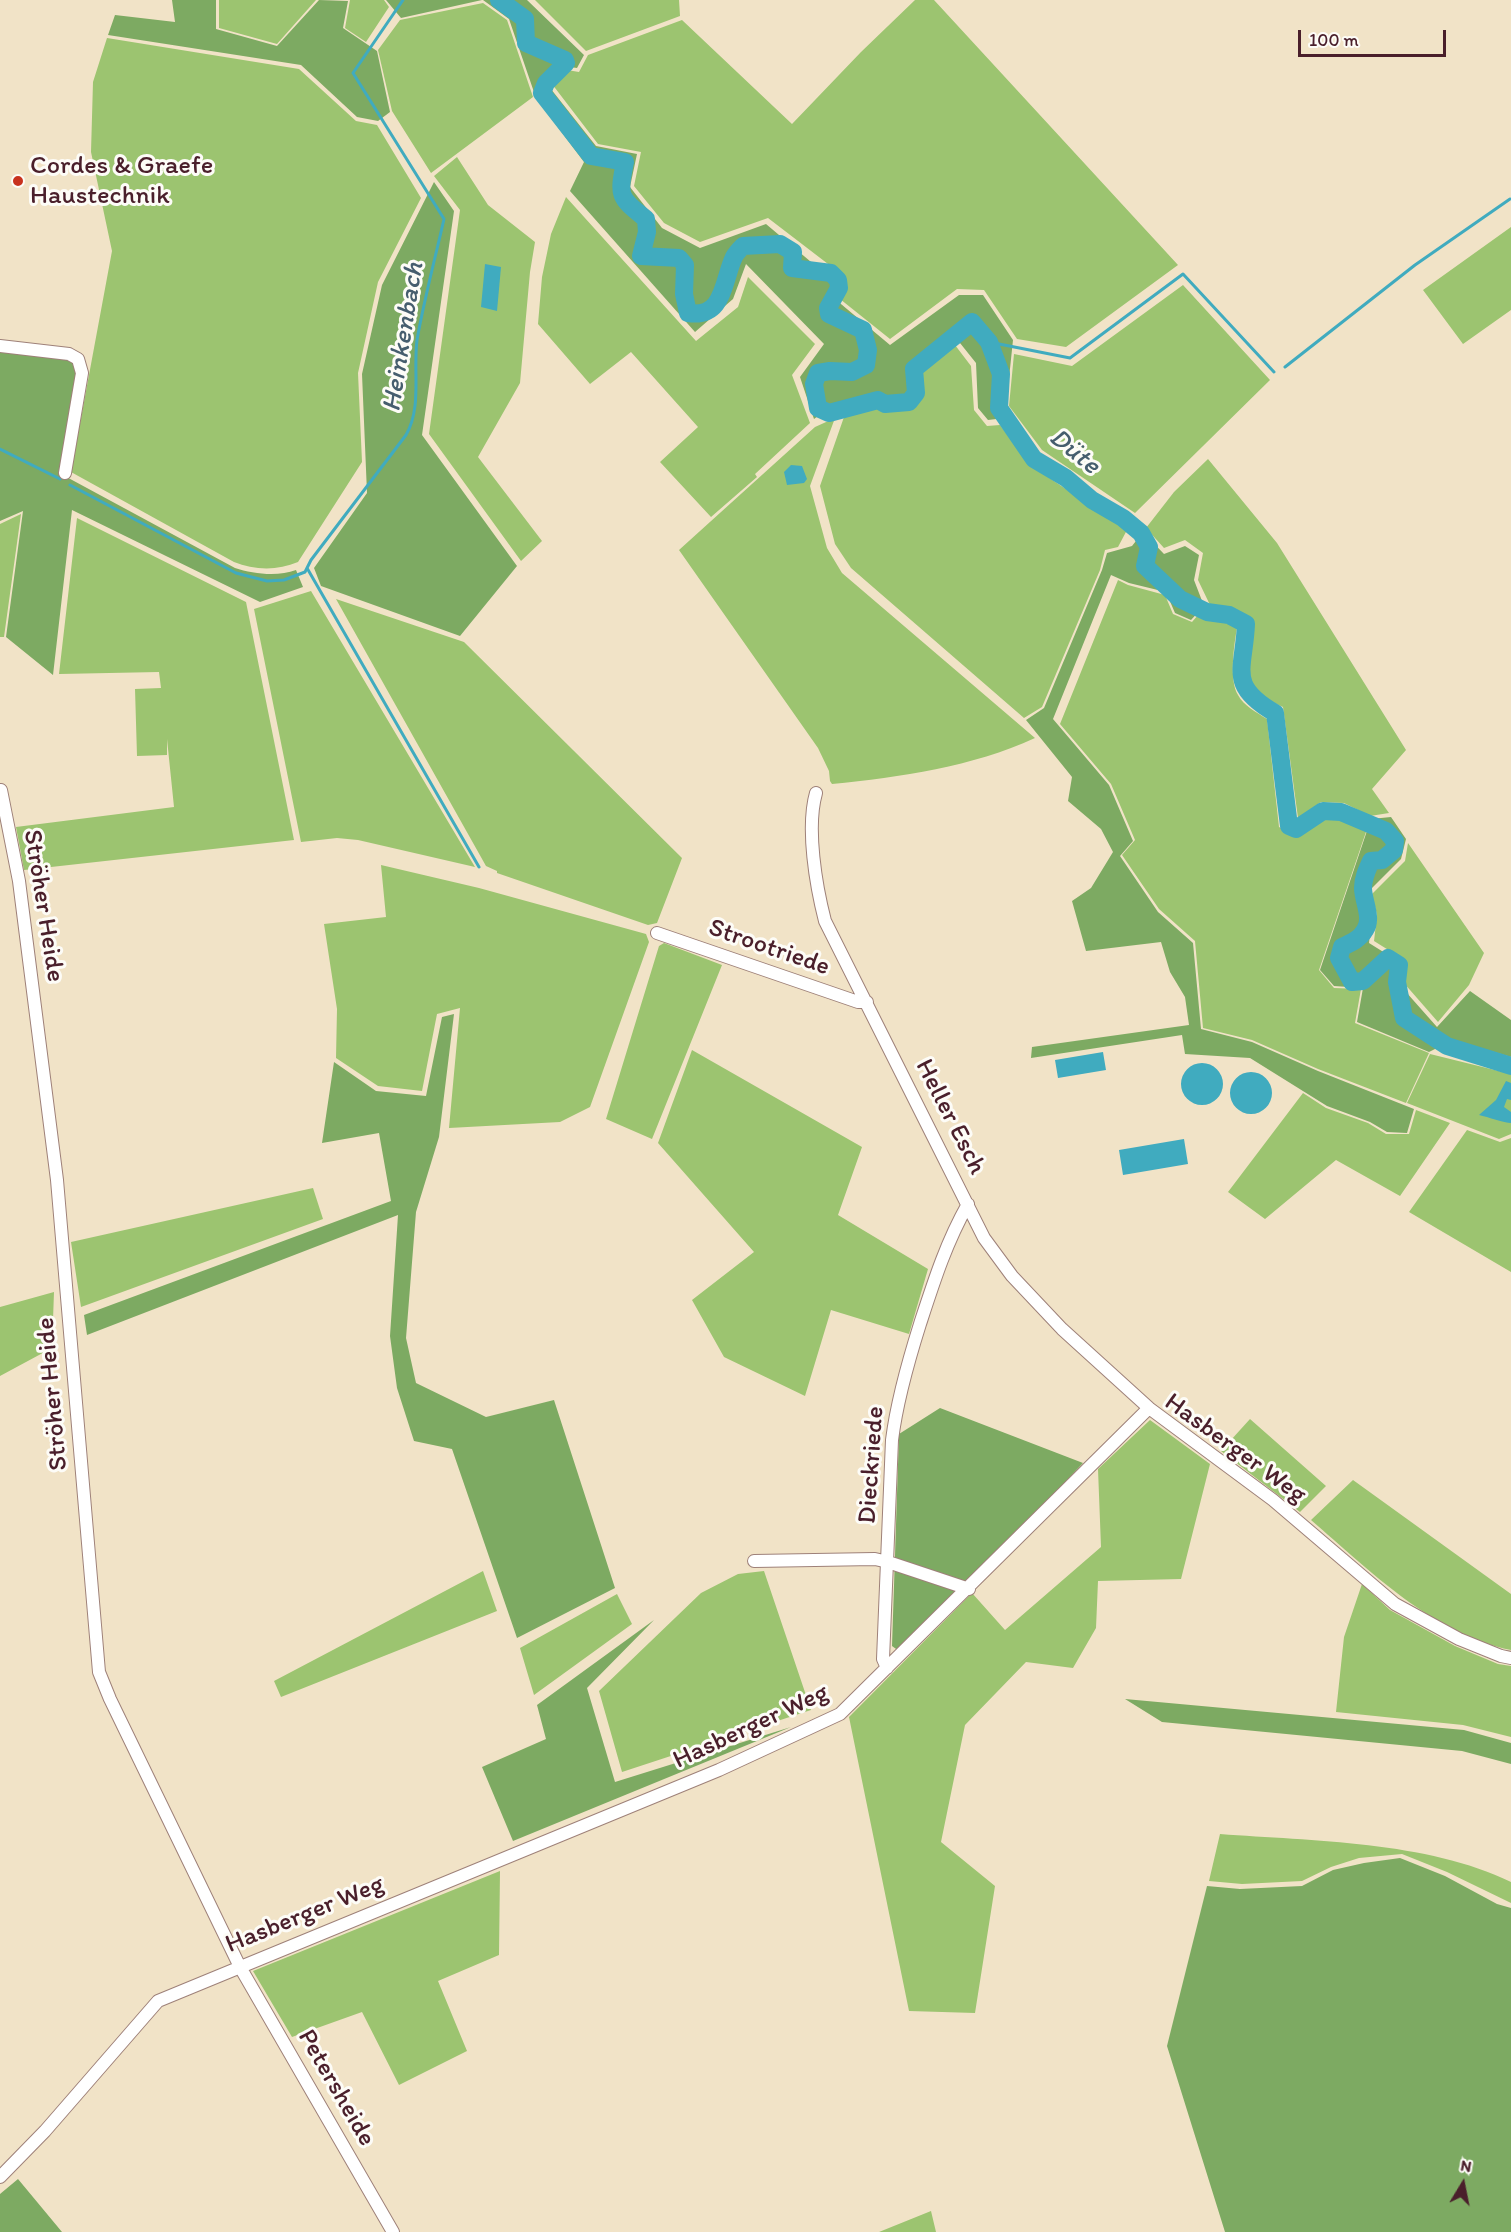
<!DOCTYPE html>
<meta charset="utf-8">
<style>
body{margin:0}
#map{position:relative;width:1511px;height:2232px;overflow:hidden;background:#f1e3c7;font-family:Itim,sans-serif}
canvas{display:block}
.north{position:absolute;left:1433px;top:2154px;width:60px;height:60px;-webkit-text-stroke:4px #fdfcf7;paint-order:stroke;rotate:10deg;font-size:16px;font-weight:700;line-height:24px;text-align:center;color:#4a1f2b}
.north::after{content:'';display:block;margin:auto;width:21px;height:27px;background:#4a1f2b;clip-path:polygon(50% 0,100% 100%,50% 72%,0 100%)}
.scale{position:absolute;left:1298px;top:30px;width:148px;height:27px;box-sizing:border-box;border:3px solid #4a1f2b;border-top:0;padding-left:8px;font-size:18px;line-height:21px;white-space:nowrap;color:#4a1f2b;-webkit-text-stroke:4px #fdfcf7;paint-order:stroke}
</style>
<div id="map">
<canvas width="1511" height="2232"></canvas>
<div class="north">N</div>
<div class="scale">100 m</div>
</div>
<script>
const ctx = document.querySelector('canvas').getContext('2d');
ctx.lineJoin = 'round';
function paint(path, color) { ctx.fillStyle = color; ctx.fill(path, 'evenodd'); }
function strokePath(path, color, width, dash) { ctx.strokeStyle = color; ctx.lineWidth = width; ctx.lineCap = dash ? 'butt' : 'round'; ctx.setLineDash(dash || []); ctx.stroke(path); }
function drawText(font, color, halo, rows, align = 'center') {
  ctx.font = font + ' Itim,sans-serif'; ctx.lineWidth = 6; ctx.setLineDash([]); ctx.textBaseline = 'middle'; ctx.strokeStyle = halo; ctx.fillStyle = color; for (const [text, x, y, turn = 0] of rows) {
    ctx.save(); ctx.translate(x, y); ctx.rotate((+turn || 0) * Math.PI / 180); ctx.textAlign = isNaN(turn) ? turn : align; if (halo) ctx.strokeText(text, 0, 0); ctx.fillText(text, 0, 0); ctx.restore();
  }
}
paint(new Path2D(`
 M219,0H316L277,44L219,28Z
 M350,0H384L389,7L366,42L345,28Z
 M535,0H679L680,16L586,51Z
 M915,0H934L1178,265L1066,347L1017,339L984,290L957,289L890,339L840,299L845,288V277L768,218L700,242L664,223L634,186L641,152L598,144L552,84L567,70L579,72L588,55L682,20L792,124L861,52Z
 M483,3L507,20L533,97L431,173L392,111L378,50L400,20Z
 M107,38L299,69L356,121L377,125L421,198L378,282L358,373L362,462L298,562C277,571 254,570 234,562L71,472L112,251L91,152L93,82Z
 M457,157L488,205L535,242L530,272L520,383L478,457L542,541L521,561L429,434L460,210L434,176Z
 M566,197L696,341L738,307L748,277L815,344L792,375L810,423L755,474L757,477L711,517L660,462L698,427L631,352L590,384L538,324L542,277L551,234Z
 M1511,227V310L1463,344L1423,290Z
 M1183,285L1270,380L1135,513L1042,450L1009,406L1014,354L1072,366Z
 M955,345L971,366L974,410L987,426L1000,425L1030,465L1127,530L1118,547L1105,550L1100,570L1042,707L1024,718L851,568L835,544L820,486L844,417L877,406L884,410L912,408L923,394L920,372Z
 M835,418L810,486L827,548L842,573L1035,738C972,767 901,777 832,784L830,781L829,771L818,748L679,550L815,427Z
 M1208,459L1277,543L1406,750L1372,789L1389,813L1370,816L1344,803L1321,802L1298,818L1283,707C1277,704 1269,701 1263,696C1239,679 1253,645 1254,621L1231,608L1210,605L1198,580L1203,553L1185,540L1164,548L1146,528L1174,492Z
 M21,514L4,637H0V524Z
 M77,518L246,602L294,840L24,870L16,827L174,807L167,739V755L137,756L135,689L161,688L159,672L59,674Z
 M1118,580L1128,585L1165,595L1173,614L1192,622L1198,615L1227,619L1237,628C1234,644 1229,681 1238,695C1244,706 1256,712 1267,719L1279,827L1298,837C1331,815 1329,811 1367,829L1319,970L1334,988L1361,989L1355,1023L1429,1053L1406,1103L1318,1069L1252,1040L1203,1028L1195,941L1159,909L1122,855L1135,840L1111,784L1060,724Z
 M311,591L475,867L358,840L337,838L301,842L254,609Z
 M336,599L464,642L682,858L657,923L648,925L497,873V871L486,866Z
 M1408,843L1484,953L1469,985L1438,1022L1403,982L1406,961L1374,941L1377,915L1372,894L1405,861Z
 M381,865L479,888L646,934L649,942L590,1107L560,1122L449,1128L460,1008L437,1014L422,1091L378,1086L336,1058L337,1009L324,924L386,917Z
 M664,943L722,965L652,1139L606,1119L659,946Z
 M692,1050L862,1147L838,1215L928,1269L909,1334L831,1310L805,1396L724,1357L692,1300L754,1252L658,1143Z
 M1430,1054L1511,1074V1134L1499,1139L1407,1103Z
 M1303,1093L1326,1108L1368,1123L1386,1134H1409L1416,1110L1450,1123L1400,1196L1336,1160L1265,1219L1228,1192Z
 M1467,1130L1500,1142L1511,1138V1272L1409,1212Z
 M313,1188L323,1219L81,1307L71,1242Z
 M54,1292L52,1348L0,1376V1307Z
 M1250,1419L1326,1486L1300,1512L1221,1451Z
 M1150,1420L1210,1464L1181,1579L1098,1581L1096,1628L1073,1668L1026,1662L965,1725L941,1842L995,1886L975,2013L909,2011L849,1717L972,1593L1005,1630L1101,1547L1098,1469Z
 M1353,1480L1511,1594V1650C1434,1635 1369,1570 1311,1520Z
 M483,1571L497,1611L281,1697L274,1681Z
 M764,1571L811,1710L622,1772L599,1691L701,1593L738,1574Z
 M1362,1584L1390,1610L1455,1646L1498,1664L1511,1666V1737L1463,1725L1336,1712L1344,1637Z
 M617,1594L632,1624L534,1695L520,1648Z
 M1220,1834C1312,1841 1427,1841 1511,1882V1903L1447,1872L1402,1854L1359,1858L1331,1867L1302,1881L1242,1884L1209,1881Z
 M500,1871L499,1955L438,1981L467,2051L399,2085L362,2012L292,2037L253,1971Z
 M931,2211L936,2232H879Z`), '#9cc470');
paint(new Path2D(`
 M172,0H216V29L277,46L319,0L348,1L343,28L377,51L390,112L378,121L357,117L301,65L108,35L115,15L175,22Z
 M386,0H482L401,18Z
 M483,0H527L584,55L577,68L556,65L543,79L596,146L637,154L630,187L662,228L700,248L766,224L830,278L834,285L829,294L890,345L959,295H983L1013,340L1006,407L1013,417L988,420L978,408L976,363L952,333L909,366L912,390L906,397L888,398L879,392L830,407L814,419L800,377L824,344L746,264L733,299L695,332L570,191L584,162L536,98L509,19Z
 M434,182L454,211L422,435L517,566L460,636L321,586L314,568L367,493L362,374L382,285Z
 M0,351L69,357L76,364L77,374L61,474L235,568C253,574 278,577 296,570L303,587L260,602L72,510L53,675L6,637L23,511L0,521Z
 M1143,532L1164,554L1185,546L1199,555L1194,580L1204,606L1191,620L1175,613L1166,592L1129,583L1111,575L1053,719L1109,785L1133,841L1120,856L1158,912L1193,943L1201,1029L1252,1042L1318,1071L1414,1109L1407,1133L1387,1132L1370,1122L1327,1106L1250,1058L1185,1054L1182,1035L1031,1058L1032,1047L1189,1025L1185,997L1170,972L1161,942L1086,951L1072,901L1091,888L1113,852L1101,829L1068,801L1072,777L1026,720L1044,708L1102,570L1107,553L1132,546Z
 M1391,817L1406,839L1401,859L1368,892L1372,916L1369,943L1401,963L1398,983L1437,1027L1470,991L1511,1020V1057L1453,1040L1429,1052L1357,1022L1363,988L1334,986L1320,970L1371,819Z
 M454,1014L439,1137L416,1212L406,1338L416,1383L486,1417L554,1400L615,1588L517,1638L452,1449L414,1441L397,1388L390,1336L398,1215L87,1335L84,1315L391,1201L379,1133L322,1143L334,1062L376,1091L426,1096L442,1017Z
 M940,1408L1083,1463L903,1654L892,1646L899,1434Z
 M654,1620L587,1688L615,1782L791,1727L513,1841L482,1767L546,1739L537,1705Z
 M1125,1699L1464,1730L1511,1743V1764L1462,1751L1162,1722Z
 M1400,1858L1445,1876L1497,1904L1511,1908V2232H1225L1167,2046L1207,1886L1240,1889L1302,1886L1333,1870L1364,1863Z
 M18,2179L62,2232H0V2194Z`), '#7daa62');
paint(new Path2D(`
 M485,264L501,267L497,311L481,307Z
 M791,465L802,466L807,479L804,483L787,485L784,472Z
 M1103,1052L1106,1070L1058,1078L1055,1060Z
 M1181 1084a21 21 0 1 1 42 0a21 21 0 1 1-42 0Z
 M1230 1093a21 21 0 1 1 42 0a21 21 0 1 1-42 0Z
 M1506,1081L1511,1083V1100L1507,1099L1504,1107L1511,1112V1123C1504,1123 1488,1117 1479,1115L1496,1100Z
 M1184,1139L1188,1164L1123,1175L1119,1150Z`), '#40abbf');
strokePath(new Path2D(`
 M989,342L1070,358L1183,274L1274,372
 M1285,367L1415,265L1510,199
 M0,449L60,479
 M70,485L236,573L267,581L284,580L305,572L311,560L406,435C422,408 413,371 417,340C424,300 435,259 444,219L353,73L403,0
 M307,568L479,867`), '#40abbf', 3);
strokePath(new Path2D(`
 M499,0L525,19L526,43L565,60L566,63L546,83L542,93L591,156L625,162C618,197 619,197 646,219L647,232L641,256L679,258L685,265L684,294L688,313C725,319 723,279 734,257C736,253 740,249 743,246L780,244L793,252L792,268L831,273L838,280L839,288L828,308L829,314L863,330L868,350L866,365L852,372L830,371L818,373L814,384L818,408L829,413L878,400L885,404L909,402L916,393L914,369L972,322L989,342L1001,374L999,408L1034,459L1066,478L1092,500L1123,518L1141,533L1149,547L1145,566L1180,599L1207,612L1229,615L1246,624C1244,670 1227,685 1275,713L1289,826L1296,829L1323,811L1341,812L1386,831L1395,841L1394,850L1382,860L1371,861C1367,870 1363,878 1363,888C1363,901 1373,918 1365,930C1360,939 1351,943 1342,947L1339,958L1352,982L1363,981L1388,958L1399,965L1397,982L1404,1018L1447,1046L1511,1066`), '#40abbf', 18);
const minor = new Path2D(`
 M0,346L69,354L78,359L82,373L65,473
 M1,790L19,881L57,1180L99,1672L110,1699L240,1967L393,2232
 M816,793C806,828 816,886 825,921L984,1238L1012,1276L1062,1329L1149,1408L1273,1500L1395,1604L1459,1639L1501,1656L1511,1658
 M657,933L858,1002H867
 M754,1561L875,1559L888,1562L969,1589
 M887,1668L883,1659L892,1440C897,1400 908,1362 920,1324C934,1281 946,1243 968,1204
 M0,2177L45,2131L158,2001L719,1770L840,1714L1149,1408`);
strokePath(minor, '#9e8179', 14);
strokePath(minor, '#fff', 12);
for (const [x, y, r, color] of [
 [18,181,6,"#c8321e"]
]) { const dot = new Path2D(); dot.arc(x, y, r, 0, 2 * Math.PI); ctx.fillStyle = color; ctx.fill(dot); strokePath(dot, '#fdfcf7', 2); }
drawText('26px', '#4a1f2b', '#fdfcf7', [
 ["Cordes & Graefe",30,166],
 ["Haustechnik",30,196]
], 'left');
drawText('26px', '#4a1f2b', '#fdfcf7', [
 ["Ströher Heide",43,906,81],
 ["Strootriede",769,948,19],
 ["Heller Esch",950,1117,63],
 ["Ströher Heide",53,1394,-95],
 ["Hasberger Weg",1235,1449,36],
 ["Dieckriede",872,1465,-86],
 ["Hasberger Weg",751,1727,-25],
 ["Hasberger Weg",305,1915,-22],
 ["Petersheide",336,2088,60]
]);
drawText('italic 27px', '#465e6e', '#fdfcf7', [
 ["Heinkenbach",404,337,-81],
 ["Düte",1074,452,39]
]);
</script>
